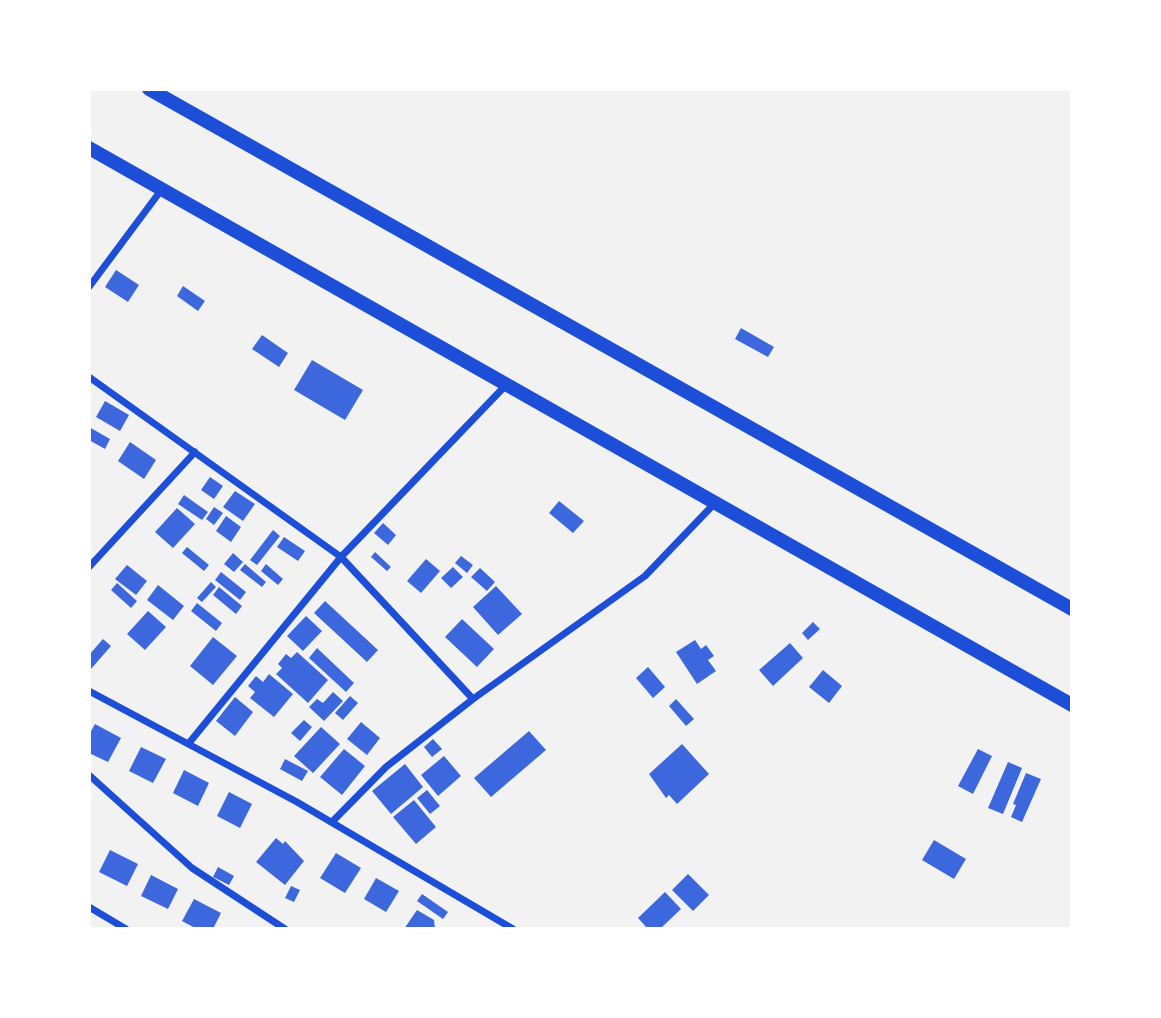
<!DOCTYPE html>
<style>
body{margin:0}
#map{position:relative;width:1161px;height:1018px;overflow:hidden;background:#f2f2f2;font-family:"Open Sans",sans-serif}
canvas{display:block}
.frame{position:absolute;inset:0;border:91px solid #fff;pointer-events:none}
</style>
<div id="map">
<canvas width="1161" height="1018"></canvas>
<div class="frame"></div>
</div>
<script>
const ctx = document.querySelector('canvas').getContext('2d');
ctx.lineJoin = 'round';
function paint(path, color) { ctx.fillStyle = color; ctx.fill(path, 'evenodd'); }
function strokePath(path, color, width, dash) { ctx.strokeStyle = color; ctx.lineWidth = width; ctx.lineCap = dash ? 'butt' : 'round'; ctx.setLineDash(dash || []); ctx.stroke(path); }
paint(new Path2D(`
 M116,270L139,285L128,302L105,287Z
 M183,286L205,301L198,311L177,296Z
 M741,328L774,347L768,357L735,339Z
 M262,335L288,353L279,367L252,349Z
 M312,360L363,390L345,420L294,390Z
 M105,401L129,415L120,431L96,417Z
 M89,427L110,439L105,449L89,440Z
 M130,442L156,460L144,479L118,461Z
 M210,477L223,486L214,499L201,490Z
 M235,491L255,504L243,521L223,507Z
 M184,495L208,512L202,520L178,504Z
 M559,501L584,521L573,533L549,513Z
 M214,507L223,513L214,525L206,519Z
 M177,508L195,524L173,548L155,532Z
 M226,516L241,527L231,542L216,531Z
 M383,523L396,535L388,545L374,533Z
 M273,530L280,536L257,565L250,560Z
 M284,537L305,551L298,561L277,547Z
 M187,547L209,565L204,571L182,553Z
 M375,552L391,567L387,571L371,557Z
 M233,553L243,562L234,572L224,564Z
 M461,556L473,565L467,573L455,563Z
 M426,559L440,571L421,593L407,581Z
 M245,564L266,582L262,587L240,570Z
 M266,564L283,579L278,585L261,571Z
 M127,565L147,581L136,595L115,579Z
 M453,567L463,577L451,588L441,578Z
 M480,568L495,582L487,591L471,577Z
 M221,572L246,592L240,600L215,580Z
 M211,582L216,587L202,602L197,598Z
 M117,583L137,601L131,608L111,590Z
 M158,585L184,606L173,620L147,600Z
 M496,586L522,614L498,635L473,607Z
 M219,587L242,606L236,614L213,595Z
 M325,601L378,650L367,662L314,613Z
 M197,603L222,623L216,631L191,611Z
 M148,611L166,627L145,650L127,634Z
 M306,616L322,631L303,651L287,636Z
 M462,619L494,649L477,667L445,637Z
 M813,622L820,629L808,640L802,633Z
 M213,637L237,656L213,685L190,666Z
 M103,639L111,646L91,669L89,655Z
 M695,640L701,649L706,645L714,656L708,660L716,671L697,684L676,652Z
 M790,643L803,658L773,686L759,670Z
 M317,648L354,683L346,692L309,658Z
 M297,652L328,680L308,703L276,674L282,668L278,664L286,654L291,658Z
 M648,667L665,687L653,698L636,678Z
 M823,670L842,686L829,703L809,687Z
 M269,674L293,694L274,717L250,698L255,692L248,686L256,676L263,682Z
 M333,692L343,701L324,721L309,707L317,699L323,703Z
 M350,696L358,703L343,720L335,713Z
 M235,697L253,712L235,736L216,721Z
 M676,699L694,719L686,726L669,706Z
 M304,720L312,727L300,741L291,733Z
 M361,722L380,738L367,755L347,739Z
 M95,724L121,738L108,762L89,753V735Z
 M321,727L340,744L313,773L294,756Z
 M529,731L546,750L491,797L474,778Z
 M433,739L442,749L432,757L424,747Z
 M682,744L709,774L677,804L669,795L666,798L649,774Z
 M141,747L166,759L153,783L129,771Z
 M344,749L365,766L342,795L320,777Z
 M978,749L992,756L973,794L958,786Z
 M444,756L461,776L438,796L421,775Z
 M285,759L308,771L302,781L280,769Z
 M1008,762L1022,768L1003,814L988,808Z
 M405,764L423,787L391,814L372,791Z
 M184,770L209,783L198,806L173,793Z
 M1026,773L1041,779L1022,822L1011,817L1016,805L1013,804Z
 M427,790L440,806L430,814L417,798Z
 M229,792L252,804L240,828L217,816Z
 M414,800L436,827L416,844L393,817Z
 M276,838L283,844L285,841L304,861L285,885L256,862Z
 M934,840L966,859L954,879L922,860Z
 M110,850L138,864L127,886L99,872Z
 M336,853L361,868L345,893L320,878Z
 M218,867L234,876L229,885L213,877Z
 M688,874L709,895L693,911L672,890Z
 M151,875L178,889L168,909L141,896Z
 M376,878L399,891L386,912L364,899Z
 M291,886L300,890L294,902L285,898Z
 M665,892L681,909L660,929H648L638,918Z
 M422,894L448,912L443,919L417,901Z
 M194,899L221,913L213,929H197L182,921Z
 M417,910L434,920L435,929H404Z`), '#3d67dc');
strokePath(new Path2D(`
 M89,287L162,189
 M89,377L341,557L473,699
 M89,567L195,452
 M89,691L297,802L513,929
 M189,743L341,557L506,385
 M89,775L192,868L285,929
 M332,822L386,767L473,699L645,576L715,503
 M89,907L126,929`), '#1d4ed8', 7);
strokePath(new Path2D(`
 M149,89L1072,609
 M89,148L1072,705`), '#1d4ed8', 14);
</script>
